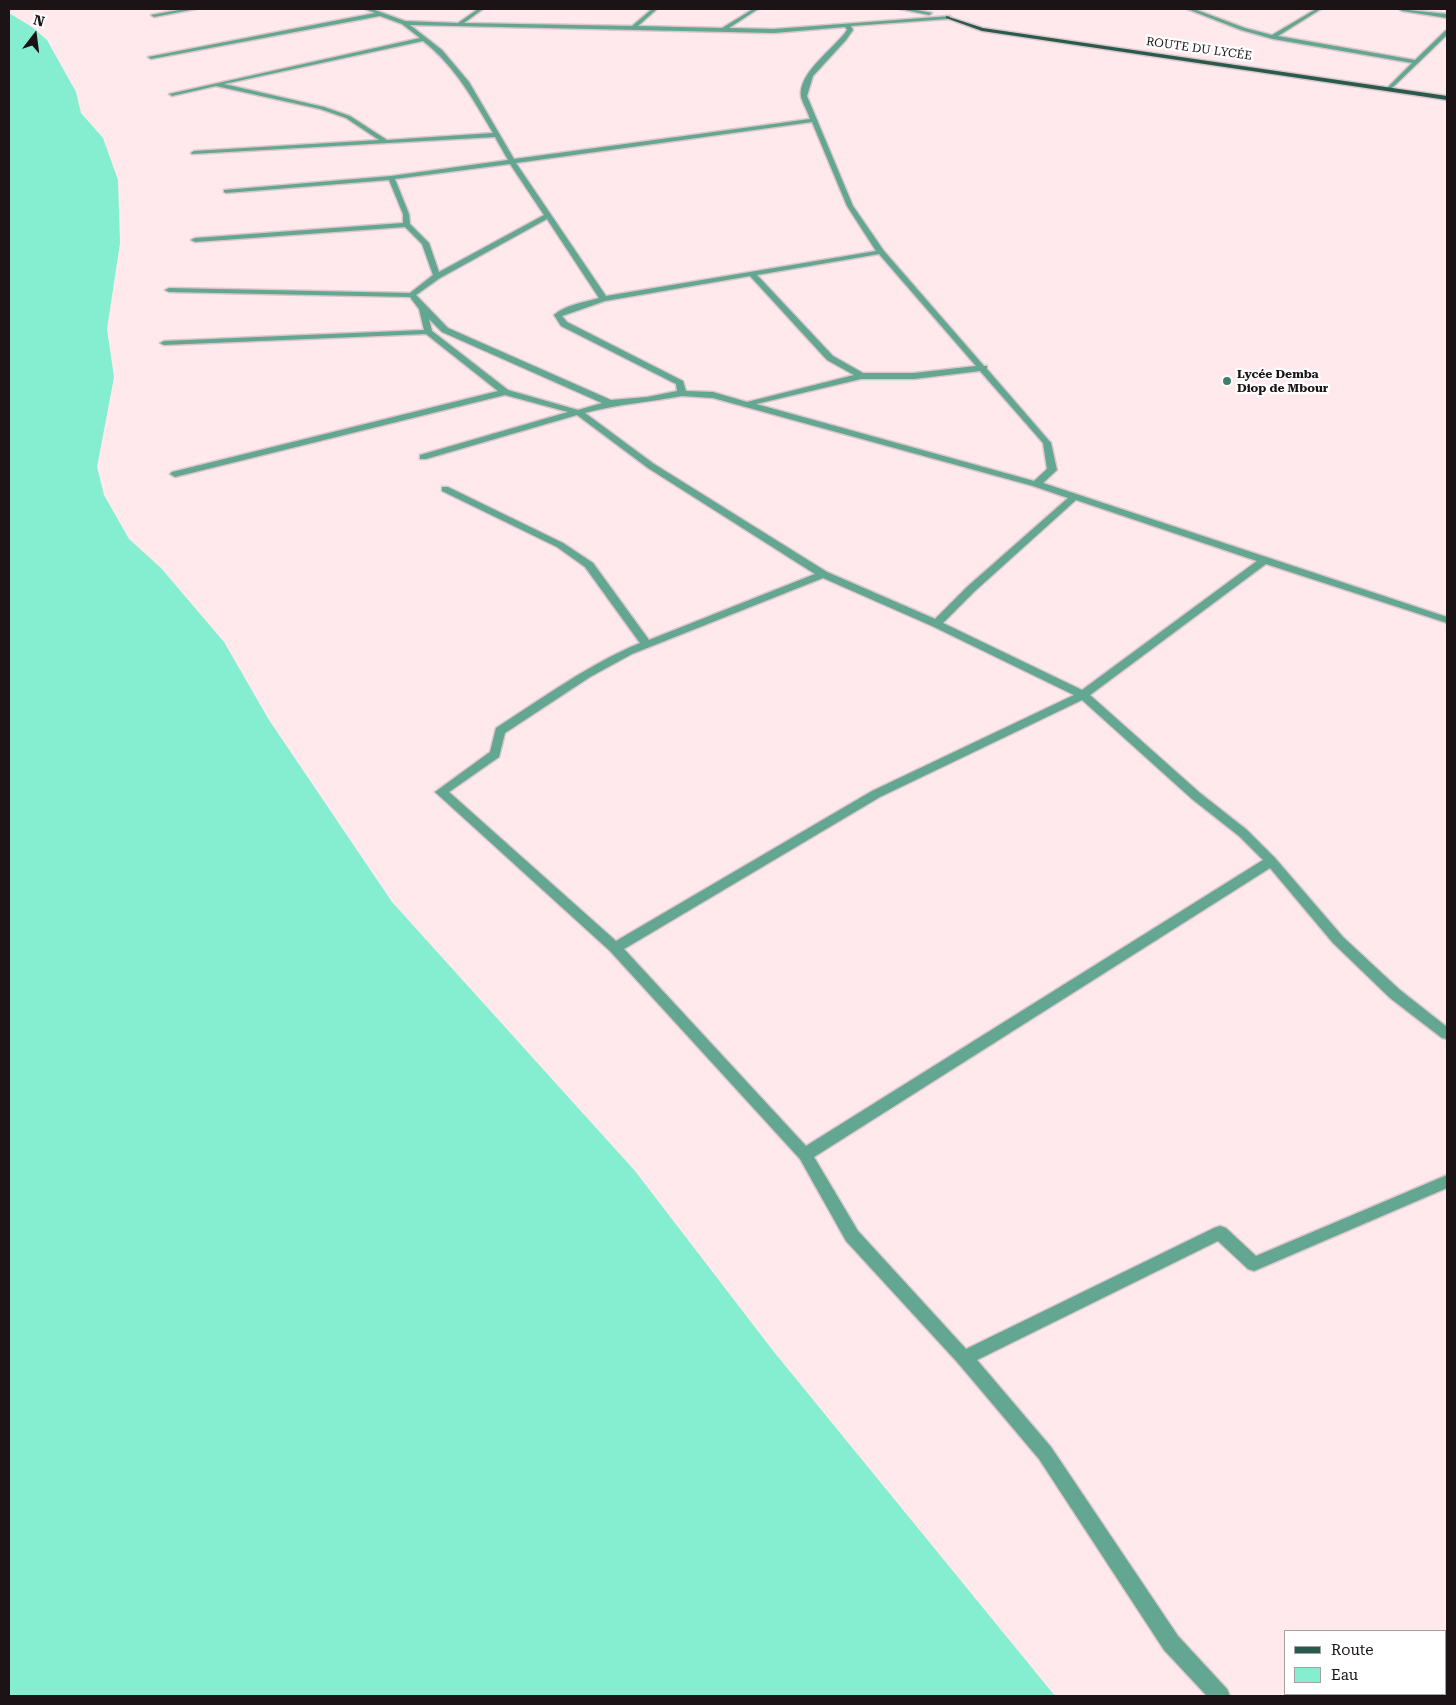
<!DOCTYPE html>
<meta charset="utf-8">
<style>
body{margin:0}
#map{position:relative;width:1456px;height:1705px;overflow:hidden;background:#ffe9ec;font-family:"Roboto Serif",serif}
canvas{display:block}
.frame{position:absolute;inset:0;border:10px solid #1b1315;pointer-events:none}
.legend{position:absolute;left:1284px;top:1630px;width:162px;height:65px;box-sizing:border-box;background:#fff;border:1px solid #a4a1a1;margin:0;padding:6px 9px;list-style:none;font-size:15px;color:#1b1315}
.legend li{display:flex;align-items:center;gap:10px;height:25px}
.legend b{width:25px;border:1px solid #a4a1a1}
.north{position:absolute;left:10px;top:10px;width:50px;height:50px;-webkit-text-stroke:4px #fff;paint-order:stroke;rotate:15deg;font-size:14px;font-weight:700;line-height:20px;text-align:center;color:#1b1315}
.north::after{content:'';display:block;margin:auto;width:18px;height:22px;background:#1b1315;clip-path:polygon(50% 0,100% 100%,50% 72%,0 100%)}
</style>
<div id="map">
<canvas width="1456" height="1705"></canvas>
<div class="frame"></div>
<ul class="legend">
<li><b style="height:6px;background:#2a5a4d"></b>Route</li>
<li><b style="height:14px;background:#86eed0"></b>Eau</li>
</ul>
<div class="north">N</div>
</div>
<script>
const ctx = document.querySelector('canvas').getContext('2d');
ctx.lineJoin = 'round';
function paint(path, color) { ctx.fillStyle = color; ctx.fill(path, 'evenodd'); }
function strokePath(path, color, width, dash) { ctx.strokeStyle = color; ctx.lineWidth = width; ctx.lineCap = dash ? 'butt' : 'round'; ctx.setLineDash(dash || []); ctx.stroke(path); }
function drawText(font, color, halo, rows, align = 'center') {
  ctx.font = font + ' "Roboto Serif",serif'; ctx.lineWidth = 4.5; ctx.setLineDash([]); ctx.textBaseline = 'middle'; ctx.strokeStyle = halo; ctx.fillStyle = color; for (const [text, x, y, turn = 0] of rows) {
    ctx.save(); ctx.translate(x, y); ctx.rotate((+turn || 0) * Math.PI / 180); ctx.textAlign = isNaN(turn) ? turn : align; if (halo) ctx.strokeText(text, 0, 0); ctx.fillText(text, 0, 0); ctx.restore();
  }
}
paint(new Path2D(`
 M9,13L32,27L47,40L76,92L81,113L103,138L118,180L120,243L107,329L114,377L97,467L104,495L129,539L161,568L224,642L269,720L392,902L635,1171L774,1352L1055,1696H9Z`), '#86eed0');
const minor = new Path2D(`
 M184,9H196L154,17L151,15Z
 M365,9H372L405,21L458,23L478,9H483L464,23L632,26L652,9H657L638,26L722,28L753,9H758L729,28L774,29L950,16L948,19L851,26L853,30L846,40L813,76L807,96L853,206L884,251L984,366H987V369L1051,443L1057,470L1043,483L1447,617V623L1266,564L1090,695L1200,793L1247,830L1275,858L1343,937L1400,990L1447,1027V1039L1442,1038L1390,998L1333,943L1270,868L814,1157L858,1231L966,1349L1214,1228L1220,1226L1226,1228L1256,1256L1447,1175V1188L1254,1271L1248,1269L1218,1241L977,1360L1051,1447L1178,1636L1227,1689L1230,1696H1207L1164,1650L1039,1459L958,1363L846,1241L800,1159L610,951L435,792L490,752L496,728C543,698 589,664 640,643L585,567L557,547L442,491V487H448L563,543L593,563L649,640L815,574L648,468L577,415L426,459H420V455L568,412L505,395L175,477L170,474L172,472L498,391L426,334L164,345L160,343L164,341L424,330L419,309L410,297L169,292L165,290L169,288L410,293L433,275L422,244L405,227L195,242L191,240L195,238L403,223V214L389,180L226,193L224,192V190L391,176L508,160L495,137L192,154L191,153L194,151L379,140L346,118L320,109L216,86L172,96L169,94L420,38L402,24L380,16L151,59L148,57L375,13ZM410,25L774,33L845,27L847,30C835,48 797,73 801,97C803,104 808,112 810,119L514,159L469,82L442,50ZM423,41C455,66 473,99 493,133L387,140L350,116L324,107L224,84ZM812,122L847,206L876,251L606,296L516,163ZM510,164L544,215L439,272L429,243L410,224L409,214L395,179ZM547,219L599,298C585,302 565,305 554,315L561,326L676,384L677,391L647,397L611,400L448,328L416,295L440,278ZM879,254L976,366L914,373H863L833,356L757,275ZM750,276L827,360L854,375L747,402L713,392L686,391L683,381L567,322L562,316L605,301ZM429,319L442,332L602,403L578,410L508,390L432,331ZM980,371L1043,443L1047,469L1034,481L756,404L861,379H914ZM682,396L713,398L1033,486L1068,498L967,587L935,619L827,572L654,464L585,413C617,404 650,402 682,396ZM1076,500L1257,561L1082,690L943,623L975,591ZM823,578L932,626L1074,695L872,791L616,941L449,792L499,757L505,733L590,677L632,654ZM1082,700L1192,799L1239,836L1263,860L806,1146L624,949L880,797Z
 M900,9H912L932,13L929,15Z
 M1187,9H1194L1245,28L1272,35L1316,9H1321L1278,36L1415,60L1445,31L1447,30V35L1389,91L1387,88L1412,63L1273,39L1241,30Z
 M1399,9L1447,14V18L1402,11Z`);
const major = new Path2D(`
 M946,16L983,28L1447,96V100L982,31L946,18Z`);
strokePath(minor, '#dbc7ca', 3);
strokePath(major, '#dbc7ca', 3);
paint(minor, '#63a692');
paint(major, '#2a5a4d');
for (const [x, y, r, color] of [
 [1227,381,5,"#3e7e6c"]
]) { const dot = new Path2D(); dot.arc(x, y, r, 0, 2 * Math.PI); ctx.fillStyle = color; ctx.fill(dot); strokePath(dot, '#fff', 2); }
drawText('12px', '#1b1315', '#fff', [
 ["ROUTE DU LYCÉE",1199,49,8]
]);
drawText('bold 12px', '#1b1315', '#fff', [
 ["Lycée Demba",1237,374],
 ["Diop de Mbour",1237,388]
], 'left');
</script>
